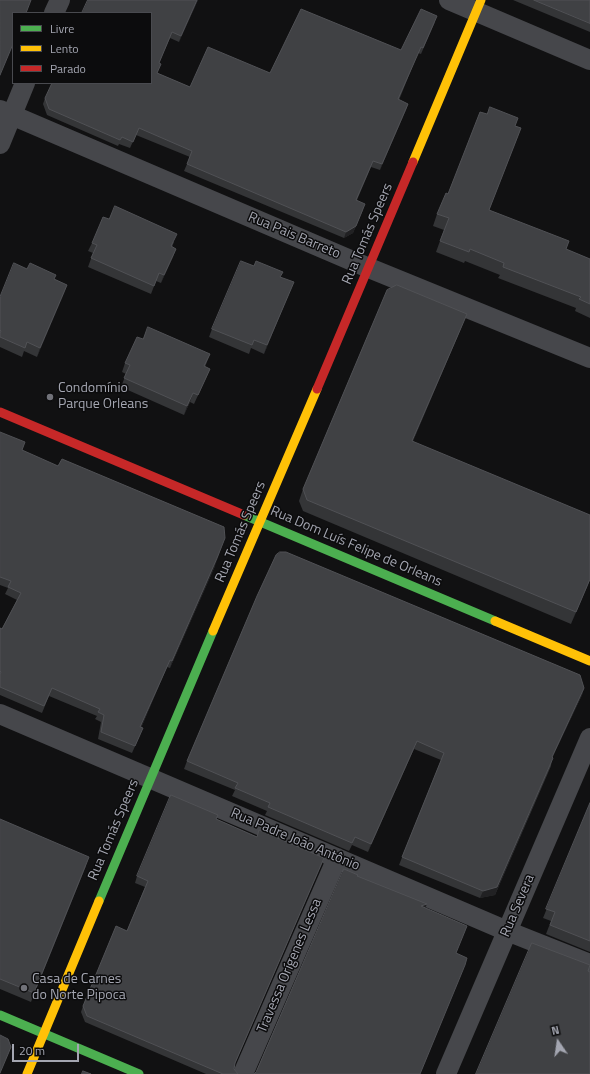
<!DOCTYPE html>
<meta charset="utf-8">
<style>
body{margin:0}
#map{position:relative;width:590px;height:1074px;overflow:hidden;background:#111112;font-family:"Titillium Web",sans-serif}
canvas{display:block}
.legend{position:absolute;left:12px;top:12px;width:140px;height:72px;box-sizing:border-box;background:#0c0c0d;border:1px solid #494a4f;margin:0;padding:5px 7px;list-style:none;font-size:12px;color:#a4a6b1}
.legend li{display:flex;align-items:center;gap:8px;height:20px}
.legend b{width:20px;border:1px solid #494a4f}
.north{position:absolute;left:538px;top:1022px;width:40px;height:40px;-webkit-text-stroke:3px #0c0c0d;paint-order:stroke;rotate:347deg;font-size:11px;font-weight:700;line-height:16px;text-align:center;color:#a4a6b1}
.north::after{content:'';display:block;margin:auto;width:14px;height:18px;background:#a4a6b1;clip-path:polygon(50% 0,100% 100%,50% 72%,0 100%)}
.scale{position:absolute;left:12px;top:1044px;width:67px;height:18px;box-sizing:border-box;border:2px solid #a4a6b1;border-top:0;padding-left:5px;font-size:12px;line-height:14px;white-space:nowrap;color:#a4a6b1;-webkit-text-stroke:3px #0c0c0d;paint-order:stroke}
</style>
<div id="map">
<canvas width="590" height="1074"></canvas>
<ul class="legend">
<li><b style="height:5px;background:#4caf50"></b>Livre</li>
<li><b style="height:5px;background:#ffc107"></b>Lento</li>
<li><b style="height:5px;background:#c62828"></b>Parado</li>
</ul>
<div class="north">N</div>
<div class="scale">20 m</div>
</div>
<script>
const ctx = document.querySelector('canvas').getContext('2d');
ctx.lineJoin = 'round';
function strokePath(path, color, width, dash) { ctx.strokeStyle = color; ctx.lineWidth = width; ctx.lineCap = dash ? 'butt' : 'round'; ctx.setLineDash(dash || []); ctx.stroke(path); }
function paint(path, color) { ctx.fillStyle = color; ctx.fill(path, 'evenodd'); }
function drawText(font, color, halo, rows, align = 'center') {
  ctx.font = font + ' "Titillium Web",sans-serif'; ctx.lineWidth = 3; ctx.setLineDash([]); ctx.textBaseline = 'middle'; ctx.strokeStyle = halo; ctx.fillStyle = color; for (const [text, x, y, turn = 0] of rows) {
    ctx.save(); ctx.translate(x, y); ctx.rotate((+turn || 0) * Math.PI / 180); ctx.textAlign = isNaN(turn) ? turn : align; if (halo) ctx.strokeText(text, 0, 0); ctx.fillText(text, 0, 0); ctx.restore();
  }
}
strokePath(new Path2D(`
 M449,0L590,60
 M54,13L60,0
 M0,110L369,268L590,358
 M0,144L25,83
 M0,714L507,931L590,964
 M243,1074L337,858
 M446,1074L590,738`), '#46474b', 20);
strokePath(new Path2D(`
 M244,515L495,621
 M99,901L213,631
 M0,1015L139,1074`), '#4caf50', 9);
strokePath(new Path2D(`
 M413,162L481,0
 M495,621L590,661
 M213,631L317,389
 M27,1074L99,901`), '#ffc107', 9);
strokePath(new Path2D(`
 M317,389L413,162
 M0,412L244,515`), '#c62828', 9);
paint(new Path2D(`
 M198,0L179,42L170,38L159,63L157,73L190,87L270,73L401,50L435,22L421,54L418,53L399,100L408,104L406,110L380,170L371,167L357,200L363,210L353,233L344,238L184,171L190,157L136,135L130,148L119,144L118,146L47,115L43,104L45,98L151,13Z
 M513,0H590V32Z
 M515,126L521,128L489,210L566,249L590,259V318L575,311L576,308L498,278L500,275L465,261L464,263L436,252L444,230L433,226L437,214L448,194Z
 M174,242L172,247L176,249L173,257L161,283L156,281L151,294L88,267L93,253L88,251L92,243Z
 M27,269L56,275L54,279L67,285L37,357L24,351L22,357L0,347V297Z
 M281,277L290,291L264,354L251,348L249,354L209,337L212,329Z
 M462,326L413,441L590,580L571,624L303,511L299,501L303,489Z
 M143,339L210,354L205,367L210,369L206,378L194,404L190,402L184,415L121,387L126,374L122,372L125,363Z
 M0,432L22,450L215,566L170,668L167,667L141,728L140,735L132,753L98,739L101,722L95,719L97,716L49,696L42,713L0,695V628L2,629L17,600L5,594L8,588L0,585Z
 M584,688L582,695L552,758L551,766L495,895L480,898L399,865L441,760L414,749L368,852L352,845L349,851L265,815L267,811L232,796L235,790L184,769L187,761Z
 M590,803V952L546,934L551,921L543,918Z
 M0,819L86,866L31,1002L0,989Z
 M216,819L257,837L324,858L235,1064L234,1069L238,1074H206L85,1022L81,1012L83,1006L127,931L145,887L135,883L137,876Z`), '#343537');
paint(new Path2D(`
 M197,0H198L179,42L181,36Z
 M408,104L406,110L380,170L382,164Z
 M365,204L353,233L344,238L346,232Z
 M176,249L173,257L161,283L164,275Z
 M294,282L290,291L264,354L267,345Z
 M67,285L64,294L37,357L40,348Z
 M467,314L462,326L408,453L412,441Z
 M193,393L190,402L184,415L187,406Z
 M225,538L215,566L170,668L172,661Z
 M590,579V580L571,624L576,612Z
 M170,660L167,667L138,735L140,727Z
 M584,688L582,695L549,765L552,757Z
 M417,741L414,749L368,852L371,844Z
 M553,758L495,895L480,898L483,891Z
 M89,857L86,866L31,1002L34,993Z
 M324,858L322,864L232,1069L235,1063Z
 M427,904L424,911L421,906Z`), '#212123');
const building = new Path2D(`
 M0,0H31L26,13H13V44L0,75Z
 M88,0H197L181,36L172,32L159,63L161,64L157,73L190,87L208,47L270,73L301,9L401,50L421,9L437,16L423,48L421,47L398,99L408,104L382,164L373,161L356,200L365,204L356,226L346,232L187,164L192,151L139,128L133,142L122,137L120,140L49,109L45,98L52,83H151V13H82Z
 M534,0H590V23Z
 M490,107L518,118L515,126L521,128L489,210L569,241L566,249L590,259V304L579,299L581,297L503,267L504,263L470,249L469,252L440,241L449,218L437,214L446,193L448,194L480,112L487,114Z
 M115,206L177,234L171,246L176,249L164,275L159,273L154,286L91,258L97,245L92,243L103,217L109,219Z
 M241,261L254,266L256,261L283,272L280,277L294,282L267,345L254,340L252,345L212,329Z
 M14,263L27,269L30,263L56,275L54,279L67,285L40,348L27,342L25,348L0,337V333L1,331L0,330V297Z
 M397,285L467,314L412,441L590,515V579L576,612L307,500L303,489L387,290Z
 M148,327L210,354L204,366L210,369L198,395L193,393L187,406L124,378L130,365L125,363L137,337L143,339Z
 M0,432L25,442L22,450L58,466L62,459L224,527L225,538L217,558L172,661L170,660L140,727L143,728L135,746L101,732L104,715L98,712L100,709L52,688L44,706L0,687V674L1,672L0,671V628L2,629L21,593L8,587L11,581L0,577Z
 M280,552H286L580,675L584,688L552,757L553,758L497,887L483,891L402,857L444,753L417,741L371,844L355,837L352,843L268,807L270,803L235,788L238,783L187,761L257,596L276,555Z
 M171,795L218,815L216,819L257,837L259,830L324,858L235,1063L234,1069L238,1074H223L87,1016L83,1006L116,926L127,931L148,881L137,876Z
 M590,803V941L550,925L555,912L546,909Z
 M0,819L89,857L34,993L0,979Z
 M344,869L358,875L357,876L427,904L421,906L467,926L456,953L467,958L465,965L420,1074H254L256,1072Z
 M532,943L590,965L588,971L590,972V1074H476Z
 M0,1035L8,1039L11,1047L0,1073Z
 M83,1071L91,1074H82Z`);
paint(building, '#404144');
strokePath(building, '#505155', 1);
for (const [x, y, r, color] of [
 [50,397,4,"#717279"],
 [24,988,4,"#717279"]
]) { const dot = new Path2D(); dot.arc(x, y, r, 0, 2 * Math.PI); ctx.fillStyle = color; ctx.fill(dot); strokePath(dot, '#0c0c0d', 1.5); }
drawText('14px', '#a4a6b1', '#0c0c0d', [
 ["Rua Tomás Speers",368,234,-67],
 ["Rua Pais Barreto",294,236,23],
 ["Rua Tomás Speers",241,532,-67],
 ["Rua Dom Luís Felipe de Orleans",356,547,23],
 ["Rua Tomás Speers",114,830,-67],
 ["Rua Padre João Antônio",295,840,23],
 ["Rua Severa",518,906,-67],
 ["Travessa Orígenes Lessa",290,966,-67]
]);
drawText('14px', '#a4a6b1', '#0c0c0d', [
 ["Condomínio",58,389],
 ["Parque Orleans",58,405],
 ["Casa de Carnes",32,980],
 ["do Norte Pipoca",32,996]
], 'left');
</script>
